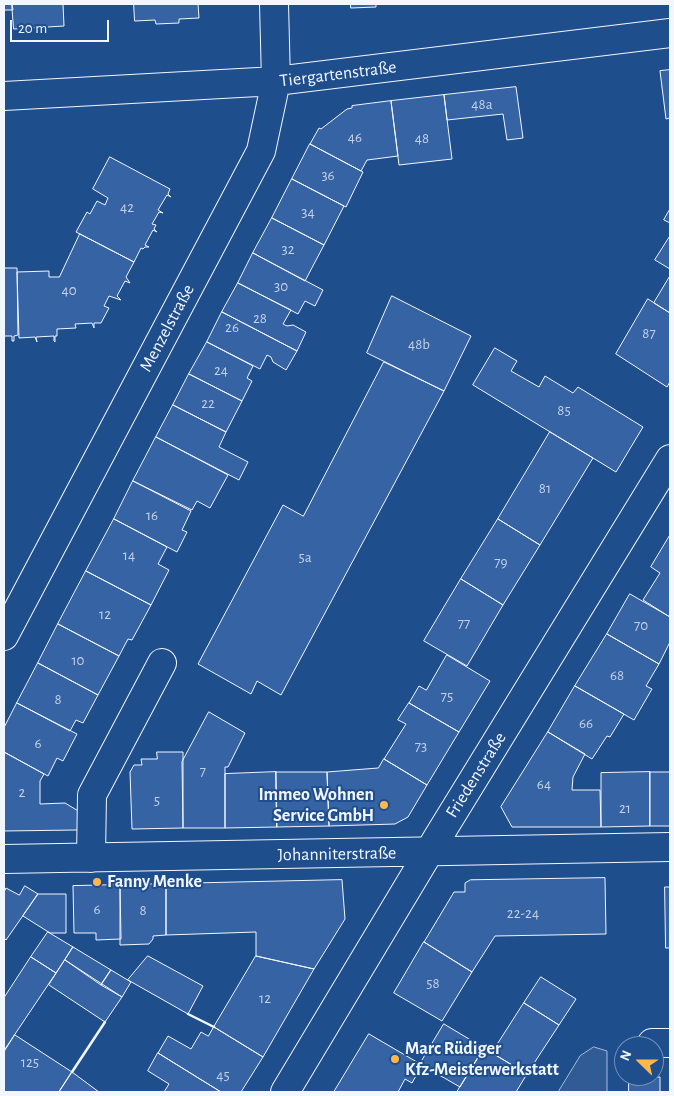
<!DOCTYPE html>
<meta charset="utf-8">
<style>
body{margin:0}
#map{position:relative;width:674px;height:1096px;overflow:hidden;background:#1f4e8c;font-family:"Alegreya Sans",sans-serif}
canvas{display:block}
.frame{position:absolute;inset:0;border:5px solid #f2f6ff;pointer-events:none}
.north{position:absolute;left:614px;top:1036px;width:50px;height:50px;box-sizing:border-box;background:#1f4e8c;border:1px solid #7391ba;border-radius:50%;rotate:292deg;font-size:14px;font-weight:700;line-height:20px;text-align:center;color:#f2f6ff}
.north::after{content:'';display:block;margin:auto;width:18px;height:22px;background:#ffb74d;clip-path:polygon(50% 0,100% 100%,50% 72%,0 100%)}
.scale{position:absolute;left:10px;top:20px;width:99px;height:22px;box-sizing:border-box;border:2px solid #f2f6ff;border-top:0;padding-left:6px;font-size:15px;line-height:18px;white-space:nowrap;color:#f2f6ff;-webkit-text-stroke:4px #1f4e8c;paint-order:stroke}
</style>
<div id="map">
<canvas width="674" height="1096"></canvas>
<div class="frame"></div>
<div class="north">N</div>
<div class="scale">20 m</div>
</div>
<script>
const ctx = document.querySelector('canvas').getContext('2d');
ctx.lineJoin = 'round';
function paint(path, color) { ctx.fillStyle = color; ctx.fill(path, 'evenodd'); }
function strokePath(path, color, width, dash) { ctx.strokeStyle = color; ctx.lineWidth = width; ctx.lineCap = dash ? 'butt' : 'round'; ctx.setLineDash(dash || []); ctx.stroke(path); }
function drawText(font, color, halo, rows, align = 'center') {
  ctx.font = font + ' "Alegreya Sans",sans-serif'; ctx.lineWidth = 4; ctx.setLineDash([]); ctx.textBaseline = 'middle'; ctx.strokeStyle = halo; ctx.fillStyle = color; for (const [text, x, y, turn = 0] of rows) {
    ctx.save(); ctx.translate(x, y); ctx.rotate((+turn || 0) * Math.PI / 180); ctx.textAlign = isNaN(turn) ? turn : align; if (halo) ctx.strokeText(text, 0, 0); ctx.fillText(text, 0, 0); ctx.restore();
  }
}
const built = new Path2D(`
 M594,1047L607,1051V1092H558L580,1056Z`);
paint(built, '#305b95');
strokePath(built, '#a8bbd7', 1);
const building = new Path2D(`
 M4,4H12L13,10H4Z
 M12,4H63L64,26L14,29Z
 M134,4H198L199,18L179,19V23L156,24L155,20L135,21Z
 M351,4H376V7L351,8Z
 M670,70V118L666,119L660,71Z
 M516,87L523,138L507,140L503,114L447,120L444,95Z
 M444,95L452,159L399,165L391,101Z
 M391,101L398,156L367,160L361,171L310,144L319,128L321,129L347,109L352,108V106Z
 M310,144L363,172L346,207L292,179Z
 M110,157L170,189L168,194L171,197L167,195L158,210L163,213L159,212L152,224L156,225L154,229L157,232L153,230L145,245L149,247H145L143,249L141,248L134,262L76,232L87,212L90,214L97,201L105,205L108,198L93,189Z
 M292,179L344,206L324,245L272,218Z
 M670,209V223L664,220Z
 M272,218L324,245L305,281L253,253Z
 M80,234L134,262L126,277L130,283L125,281L117,296L121,300L109,296L104,306L109,308L101,323H94V328L92,323L75,324L76,328L57,329V336H55V342L54,341V336L36,337L37,342L35,337L19,338L17,272L49,271V277H59Z
 M670,236V269L655,260Z
 M253,253L323,290L315,306L305,301L298,314L238,283Z
 M4,268H17L18,335L14,336V341H12V336H4Z
 M670,276V313L654,303Z
 M238,283L291,310L283,324L287,326L293,325L306,332L297,351L222,312Z
 M392,296L471,336L444,391L367,353Z
 M648,299L670,313V382L667,387L616,354Z
 M222,312L297,351L286,370L273,362L271,357L267,355L260,369L207,342Z
 M207,342L253,366L247,378L252,381L242,401L189,374Z
 M495,348L517,361L511,371L539,387L545,376L573,393L578,387L643,427L616,472L473,385Z
 M384,362L444,391L281,695L257,681L251,694L198,664L283,505L303,516Z
 M189,374L242,401L226,432L173,405Z
 M173,405L226,432L219,447L248,462L239,480L156,437Z
 M550,432L593,458L540,545L498,519Z
 M156,437L228,475L210,508L197,501L192,510L133,481Z
 M133,481L191,511L182,530L187,532L177,552L114,519Z
 M114,519L167,547L158,564L169,570L151,605L86,571Z
 M498,519L540,545L503,605L461,579Z
 M670,535V617L643,600L660,573L651,567Z
 M86,571L151,605L132,640L128,639L119,656L58,624Z
 M461,579L503,605L467,666L424,641Z
 M630,594L670,617V642L659,664L607,634Z
 M58,624L119,656L98,695L38,663Z
 M607,634L659,664L646,686L652,689L634,720L575,686Z
 M447,655L490,681L459,732L409,703L419,686L426,690Z
 M38,663L98,695L83,723L76,720L70,731L17,703Z
 M575,686L624,714L610,737L607,736L592,759L548,732Z
 M17,703L77,734L63,761L57,758L48,776L4,752V728Z
 M409,703L459,732L427,785L384,759L406,724L398,720Z
 M209,712L245,733L228,767H225V828H183L182,762Z
 M548,732L585,754L573,777L572,790H600L601,827H512L501,807Z
 M4,752L44,774L40,781V804L65,803L85,815L77,830L4,831Z
 M157,752H183V828L132,829L130,772L134,765H142L141,759H157Z
 M384,759L427,785L408,817L395,824L329,826L327,772L378,768Z
 M276,772L277,827L225,828V774Z
 M276,772H327L329,826L277,827Z
 M650,772V826L601,827V773Z
 M650,772H670V826H650Z
 M605,878L606,934L495,936L472,972L424,942L454,892H465V883L470,880Z
 M342,880L345,919L314,969L256,956V932L166,935V884Z
 M166,884V935L153,936V939L149,944L120,945V885Z
 M120,885L121,939L96,940V933H74L73,886Z
 M25,886L38,894L6,940L4,938V892L6,888L19,895Z
 M665,887H670V948H666Z
 M38,894H66V933H50L23,916Z
 M48,932L73,947L56,973L31,957Z
 M424,942L472,972L442,1021L394,993Z
 M73,947L111,970L101,985L65,960Z
 M148,956L203,986L188,1014L128,980Z
 M256,956L314,969L263,1057L214,1027Z
 M31,957L56,973L5,1049L4,1048V998Z
 M65,960L122,997L105,1022L49,985Z
 M111,970L131,982L122,997L101,985Z
 M541,977L576,999L559,1025L524,1003Z
 M524,1003L559,1025L527,1074L492,1053Z
 M444,1024L484,1048L460,1087L420,1064Z
 M214,1027L263,1057L241,1092H221L158,1053L168,1036L191,1049L201,1032L208,1036Z
 M369,1034L422,1065L412,1083L405,1079L398,1092H334Z
 M15,1035L72,1072L59,1092H4V1052Z
 M484,1048L527,1074L516,1092H457Z
 M158,1053L221,1092H164L169,1084L148,1071Z
 M72,1072L99,1092H59Z
 M629,1077H660V1092H629Z`);
paint(building, '#3563a3');
strokePath(building, '#f2f6ff', 1);
const minor = new Path2D(`
 M4,96L276,81L670,33
 M4,636L261,151L276,81L274,4
 M91,858L92,795L162,663
 M4,859L670,847
 M652,1043H670
 M285,1092L438,837L670,459`);
strokePath(minor, '#f2f6ff', 30);
strokePath(minor, '#1f4e8c', 28);
strokePath(new Path2D(`
 M188,1014L214,1027
 M72,1072L105,1022`), '#f2f6ff', 2.5);
for (const [x, y, r, color] of [
 [384,805,5,"#ffb74d"],
 [97,882,5,"#ffb74d"],
 [395,1059,5,"#ffb74d"]
]) { const dot = new Path2D(); dot.arc(x, y, r, 0, 2 * Math.PI); ctx.fillStyle = color; ctx.fill(dot); strokePath(dot, '#1f4e8c', 2); }
drawText('15px', '#c3d1e8', null, [
 ["48a",482,104],
 ["46",355,137],
 ["48",422,138],
 ["36",328,175],
 ["42",127,207],
 ["34",308,212],
 ["32",288,249],
 ["30",281,286],
 ["40",69,290],
 ["28",260,318],
 ["26",232,327],
 ["87",649,333],
 ["48b",419,344],
 ["24",221,370],
 ["22",208,403],
 ["85",564,410],
 ["81",545,488],
 ["16",152,515],
 ["14",129,555],
 ["5a",305,557],
 ["79",501,562],
 ["12",105,614],
 ["77",464,623],
 ["70",641,625],
 ["10",78,660],
 ["68",617,675],
 ["75",447,696],
 ["8",58,699],
 ["66",586,723],
 ["6",38,743],
 ["73",421,746],
 ["7",203,771],
 ["64",544,784],
 ["2",22,792],
 ["5",157,800],
 ["21",625,808],
 ["6",97,909],
 ["8",143,910],
 ["22-24",523,913],
 ["58",433,983],
 ["12",265,998],
 ["125",30,1062],
 ["45",223,1075]
]);
drawText('18px', '#f2f6ff', '#1f4e8c', [
 ["Tiergartenstraße",338,74,-7],
 ["Menzelstraße",167,328,-62],
 ["Friedenstraße",476,775,-58],
 ["Johanniterstraße",337,854,-1]
]);
drawText('bold 18px', '#f2f6ff', '#1f4e8c', [
 ["Immeo Wohnen",374,795,"right"],
 ["Service GmbH",374,816,"right"],
 ["Fanny Menke",107,882],
 ["Marc Rüdiger",405,1049],
 ["Kfz-Meisterwerkstatt",405,1070]
], 'left');
</script>
